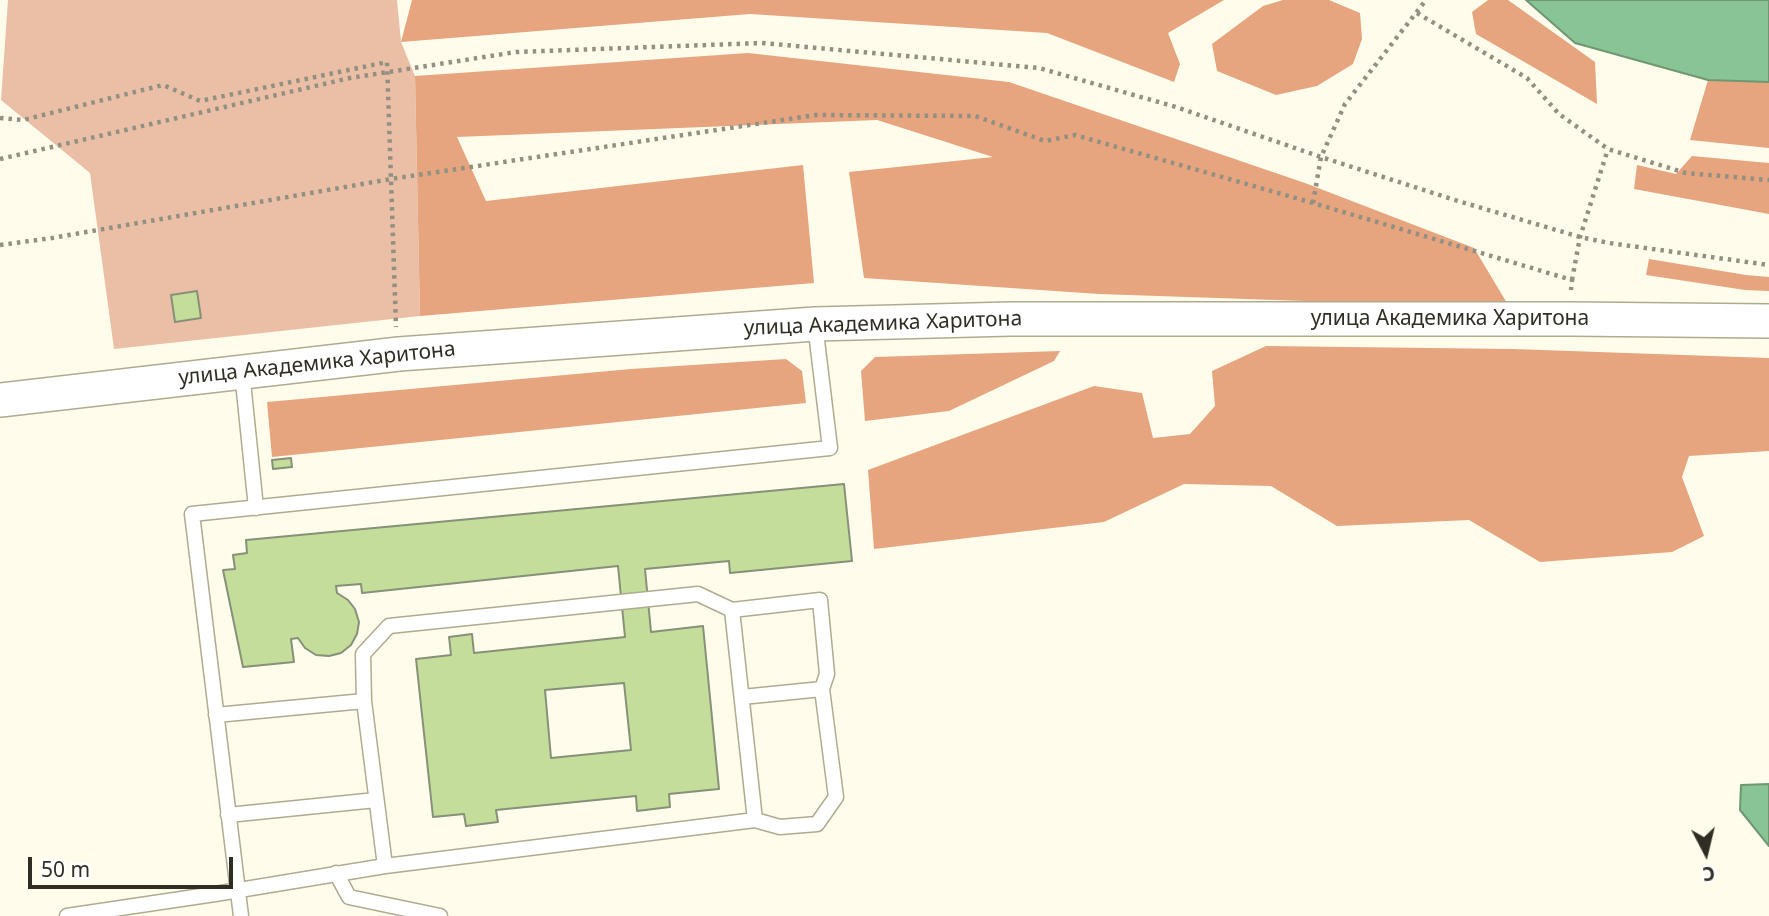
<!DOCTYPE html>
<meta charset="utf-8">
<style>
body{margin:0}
#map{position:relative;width:1769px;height:916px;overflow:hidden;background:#fffcec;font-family:"Noto Sans",sans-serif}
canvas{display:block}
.north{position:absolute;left:1671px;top:818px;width:70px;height:70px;-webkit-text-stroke:5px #fff;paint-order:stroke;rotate:173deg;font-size:19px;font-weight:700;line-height:28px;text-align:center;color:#302e24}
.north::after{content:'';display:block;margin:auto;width:24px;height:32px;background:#302e24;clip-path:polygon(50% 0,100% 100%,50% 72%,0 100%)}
.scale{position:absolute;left:28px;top:857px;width:205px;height:32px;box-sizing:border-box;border:4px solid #302e24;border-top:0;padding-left:9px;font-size:21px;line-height:24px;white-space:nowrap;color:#302e24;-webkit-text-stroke:5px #fff;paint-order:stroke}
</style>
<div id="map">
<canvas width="1769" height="916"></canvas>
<div class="north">С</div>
<div class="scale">50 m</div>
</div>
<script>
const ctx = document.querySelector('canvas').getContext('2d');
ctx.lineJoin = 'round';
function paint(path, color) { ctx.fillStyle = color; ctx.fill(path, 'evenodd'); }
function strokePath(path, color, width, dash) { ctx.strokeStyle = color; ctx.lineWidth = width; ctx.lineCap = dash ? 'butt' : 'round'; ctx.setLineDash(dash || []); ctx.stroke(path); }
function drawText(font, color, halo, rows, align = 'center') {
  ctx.font = font + ' "Noto Sans",sans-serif'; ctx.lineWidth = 7; ctx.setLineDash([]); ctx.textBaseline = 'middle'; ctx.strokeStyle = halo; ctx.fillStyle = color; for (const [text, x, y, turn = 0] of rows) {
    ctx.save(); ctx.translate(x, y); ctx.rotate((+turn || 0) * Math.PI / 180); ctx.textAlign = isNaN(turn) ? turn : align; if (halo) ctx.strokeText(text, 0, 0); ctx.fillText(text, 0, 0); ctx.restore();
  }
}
paint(new Path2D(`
 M8,0H397L401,42L415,76L420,316L114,349L90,173L1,100Z`), '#ebbfa6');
paint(new Path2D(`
 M412,0H1224L1168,33L1180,64L1174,82L1047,33L750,14L401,42Z
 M1283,0H1329L1360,13L1362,39L1353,64L1317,86L1276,95L1217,71L1212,44L1263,6Z
 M1488,0H1508L1595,62L1597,104L1476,34L1472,12Z
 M748,53L1009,82L1305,183L1474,248L1510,308L1099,294L864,278L849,172L993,157L877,120L457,137L486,201L803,165L814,283L420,316L415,76Z
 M1708,80L1769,82V148L1690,140Z
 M1692,156L1769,163V214L1634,189L1637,165L1676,174Z
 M1649,259L1746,275L1769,277V291L1745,290L1646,275Z
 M1266,346L1513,349L1769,358V451L1689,456L1682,477L1704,536L1672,552L1540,562L1469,520L1337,526L1271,486L1184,484L1104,522L874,549L868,470L1094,386L1142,393L1153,438L1190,434L1215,406L1212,371Z
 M1060,351L1054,361L949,411L865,421L861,371L875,357Z
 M786,359L802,371L806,403L272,457L267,402L631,369Z`), '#e6a57f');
const water = new Path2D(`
 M1526,0H1769V82L1708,80L1575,43Z
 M1769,784V846L1740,810L1741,785Z`);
paint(water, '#89c494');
strokePath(water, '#6e9772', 2);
const building = new Path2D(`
 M197,291L201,318L175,322L171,295Z
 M291,458L292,467L273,469L272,460Z
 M844,484L852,561L730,573L729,561L645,569L651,632L703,626L719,789L669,794L670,807L637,811L636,796L496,810L498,822L466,826L464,814L433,817L416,659L451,655L449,637L472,634L474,653L625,637L618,566L362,593L361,584L336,586L337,593L348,600L355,609L359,622L357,634L351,645L341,653L329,656L316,655L305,648L298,638L291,639L294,662L243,667L223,570L235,569L233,555L247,553L246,540ZM624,683L631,750L551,758L545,690Z`);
paint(building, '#c4dd9a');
strokePath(building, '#879078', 2);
const service = new Path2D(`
 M242,372L256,508
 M732,610L820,600L827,674L822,689
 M742,697L822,689L836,797L817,824L780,827L755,820
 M216,715L364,701
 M228,815L376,800
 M336,873L349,897L440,916
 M67,916L215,894L385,866L755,820L732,610L698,594L389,626L363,654L364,701L385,866
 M241,916L192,514L830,448L815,324`);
const tertiary = new Path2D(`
 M0,400L399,354L815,324L1011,319H1571L1769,321`);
strokePath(service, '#afab91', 17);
strokePath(tertiary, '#afab91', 36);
strokePath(new Path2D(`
 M1417,13L1527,78L1559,114L1608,149L1686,173L1769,180
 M0,118L23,120L163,85L200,101L387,62L396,327
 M0,159L350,78L516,52L762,43L1039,68L1176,107L1321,157L1458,201L1580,237L1609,243L1769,265
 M1313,203L1321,157L1345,104L1426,0
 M0,245L52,238L391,179L816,115L975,116L1045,141L1075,135L1313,203L1572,280L1571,290
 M1572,280L1580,237L1608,149`), '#929083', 4.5, [3.5, 5]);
strokePath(service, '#fff', 14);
strokePath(tertiary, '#fff', 33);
drawText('21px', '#302e24', '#fff', [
 ["улица Академика Харитона",1450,319],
 ["улица Академика Харитона",883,324,-2],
 ["улица Академика Харитона",317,364,-6]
]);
</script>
